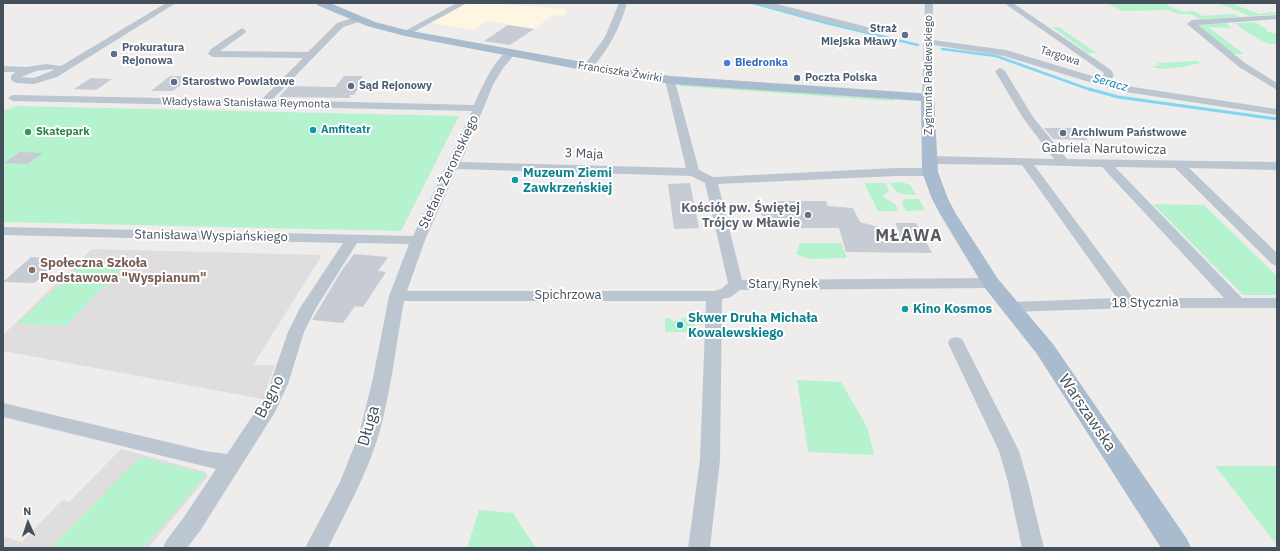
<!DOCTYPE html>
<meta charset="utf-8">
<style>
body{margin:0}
#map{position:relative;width:1280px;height:551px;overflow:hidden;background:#efecec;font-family:"IBM Plex Sans",sans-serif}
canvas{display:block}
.frame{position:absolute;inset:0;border:4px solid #434f5b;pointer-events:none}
.north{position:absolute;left:8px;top:503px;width:40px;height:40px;-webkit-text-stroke:3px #fff;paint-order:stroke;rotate:357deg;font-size:11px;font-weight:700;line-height:16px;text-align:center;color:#434f5b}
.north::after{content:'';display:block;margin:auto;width:14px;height:18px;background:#434f5b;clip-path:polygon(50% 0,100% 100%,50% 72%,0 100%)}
</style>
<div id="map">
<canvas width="1280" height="551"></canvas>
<div class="frame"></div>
<div class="north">N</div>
</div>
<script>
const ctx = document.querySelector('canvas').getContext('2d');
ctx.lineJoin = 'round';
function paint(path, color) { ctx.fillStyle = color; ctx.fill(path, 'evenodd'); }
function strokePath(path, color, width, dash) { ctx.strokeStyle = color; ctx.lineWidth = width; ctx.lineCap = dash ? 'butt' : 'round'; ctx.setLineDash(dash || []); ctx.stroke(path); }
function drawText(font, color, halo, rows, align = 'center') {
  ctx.font = font + ' "IBM Plex Sans",sans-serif'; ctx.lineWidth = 4; ctx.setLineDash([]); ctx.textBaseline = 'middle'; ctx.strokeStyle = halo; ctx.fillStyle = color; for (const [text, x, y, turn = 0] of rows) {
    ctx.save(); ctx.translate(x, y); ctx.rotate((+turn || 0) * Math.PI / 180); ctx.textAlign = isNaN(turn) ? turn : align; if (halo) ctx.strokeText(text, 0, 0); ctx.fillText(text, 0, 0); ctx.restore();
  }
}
paint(new Path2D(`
 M463,3H488L567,9L563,16L553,15L534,29L487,21L474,30L426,22Z`), '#fdf6e2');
paint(new Path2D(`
 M92,249L322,255L253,365H275L263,399L3,351V335Z
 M121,449L206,472L208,476L148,548H3V536L22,542L62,500L69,502Z`), '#e0ddde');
paint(new Path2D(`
 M1107,3H1163L1176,9L1184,12L1193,11L1203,16L1234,14L1240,17L1200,19L1190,14H1178L1169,10L1122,11Z
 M1218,3H1230L1259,14L1273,12L1277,14L1250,16Z
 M1254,22L1267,29L1266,31L1277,34V44C1274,44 1270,44 1267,43C1264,43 1237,26 1235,23Z
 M1226,23L1232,28L1208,27L1244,54H1233L1197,25Z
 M1052,27H1064H1059L1095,52L1101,53H1088Z
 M1197,61L1201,63C1190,65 1161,73 1152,66H1160L1157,63Z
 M681,84L895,99L892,101L678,86Z
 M16,106L459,116L401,231L3,222V110L11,109Z
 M902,182L910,185L916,195C902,195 898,195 890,183Z
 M864,183H885L889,191L882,196L895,204L899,211H878Z
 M904,199H919L925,210L906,211L902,204Z
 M1153,204L1204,205L1277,276V295H1243Z
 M800,243H841L847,258L808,259L796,254Z
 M84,262L127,263L66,326L17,324Z
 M665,318H670L672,321H680L682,318H695V332H665Z
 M797,380L841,382L867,427L874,455L808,452Z
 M140,457L207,474L143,548H51Z
 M1215,466H1277V545Z
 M479,510L513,513L536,548H467Z`), '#b5f2ce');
strokePath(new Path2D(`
 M753,3L826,23L918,45
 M942,49L996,56L1091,90`), '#7fd7f2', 2.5);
strokePath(new Path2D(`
 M1089,89L1118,97L1277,119`), '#7fd7f2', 3);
paint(new Path2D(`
 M508,25L534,29L510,45L484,41Z
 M170,76H192L173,91H151Z
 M344,76H363L360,80H364L354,95H350V98L279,97L289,86L335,87Z
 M91,78L112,79L96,90L74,89Z
 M1044,128H1077L1088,140L1053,139Z
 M20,152L43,153L27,164L4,163Z
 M690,183L699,228L674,229L668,184Z
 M773,201H826L828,206L853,208L860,222L900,233L895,223H916L932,253L846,252L839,228H781L780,224H764L759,205H774Z
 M354,254L388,257L378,271L386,272L363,307L355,306L343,323L312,320L342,270Z
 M31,257L61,259L34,283L3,282Z`), '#c7cbd3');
paint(new Path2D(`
 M166,3H176L57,77L34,84L16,83L11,80V76L15,72H3V66L27,67L46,64L61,66ZM52,69L54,70L34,78L21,77L36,71Z
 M325,3H338L327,7L323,5Z
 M457,3H467L408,35L405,36L401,33Z
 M619,3H627C620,28 609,49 591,69H585L583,67L605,37Z
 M760,3H773L875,29L876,31L872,34L761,5Z
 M925,3H933V40L1006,50L1102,79L1104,73L1004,3H1013L1111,70L1114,75L1110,82L1120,85L1277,109V115L1119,91L1004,56L933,45L932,97L931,99H923L922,97Z
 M1277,15V19L1198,25L1245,63L1277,83V90L1239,67L1187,24L1192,20Z
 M359,16L362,17L363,19L362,21L343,27L272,100L474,105C480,91 496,54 511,50L516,53L503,68L493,85L461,162L686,168L665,80L670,77L674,78L699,170L713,177L896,168H930L934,169L936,172L934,175L930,176H896L718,184L742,280L991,278L996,280L999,283L996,286L991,288L740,290L731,297L722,299L720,460L710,548H688L700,460L706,301H404C396,345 391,391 379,434C367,474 346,511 328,548H305L340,482L359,434L373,378L389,296L409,244L357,243L316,308L304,332L288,384L275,412L200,531L187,548H163L166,541L184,517L216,469L3,417V403L205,451L227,454L261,403L270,384L288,332L300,308L343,243L3,235V227L413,236L472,111L13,101L8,98L13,95L261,100L303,58L213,57L208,54L211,49L242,28L246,31L245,33L220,51L308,52L337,23ZM457,169L691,176L705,183L728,283L721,289L714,291H407L425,240Z
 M1000,68L1005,71L1033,117L1067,159L1277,162V170L1189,168L1277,253V266L1272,264L1175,168L1115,167L1242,298H1277V308H1129L1012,312L1006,311L1004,307L1006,303L1012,302L1117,298L1022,165L930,164L926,163L924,160L926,157L930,156L1054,159L1023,118L995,71ZM1034,165L1102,167L1224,298H1133Z
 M956,337L962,339L964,343L1019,451L1028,482L1044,548H1022L1008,482L999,451L948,343L950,339Z`), '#bbc6d0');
paint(new Path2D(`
 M316,3H330L375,22L406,30L588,63L670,76L932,94L934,97L938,172L948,199L956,214L998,279L1053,344L1187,539L1191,548H1161L1037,354L984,287L940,214L932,199L922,172L921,101L670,84L588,71L405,36L367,26L317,5Z`), '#a9bbce');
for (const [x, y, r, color] of [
 [905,35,4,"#5c6f8a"],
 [114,54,4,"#5c6f8a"],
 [727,63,4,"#3f7fe0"],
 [797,78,4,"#5c6f8a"],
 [174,82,4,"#5c6f8a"],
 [351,86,4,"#5c6f8a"],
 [313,130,4,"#0f9aa8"],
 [28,132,4,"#2e9e5b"],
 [1063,133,4,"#5c6f8a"],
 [515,180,4,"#0f9aa8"],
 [808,215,4,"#6b7280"],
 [32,270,4,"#8d6e63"],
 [905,309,4,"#0f9aa8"],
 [680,325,4,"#0f9aa8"]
]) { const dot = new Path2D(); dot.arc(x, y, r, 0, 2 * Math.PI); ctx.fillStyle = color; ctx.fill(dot); strokePath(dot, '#fff', 1.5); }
drawText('bold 11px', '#4e5e75', '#fff', [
 ["Straż",897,29,"right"],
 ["Miejska Mławy",897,42,"right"],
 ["Prokuratura",122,48],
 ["Rejonowa",122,61],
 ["Poczta Polska",805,78],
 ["Starostwo Powiatowe",182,82],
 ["Sąd Rejonowy",359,86],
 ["Archiwum Państwowe",1071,133]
], 'left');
drawText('11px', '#434f5b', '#fff', [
 ["Targowa",1060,56,18],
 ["Franciszka Żwirki",620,72,9],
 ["Zygmunta Padlewskiego",929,75,-90],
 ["Władysława Stanisława Reymonta",246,103,1]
]);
drawText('bold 11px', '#366cbe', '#fff', [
 ["Biedronka",735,63]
], 'left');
drawText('bold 11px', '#0d838f', '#fff', [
 ["Amfiteatr",321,130]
], 'left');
drawText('bold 11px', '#27864d', '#fff', [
 ["Skatepark",36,132]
], 'left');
drawText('italic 12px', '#0280a8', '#fff', [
 ["Seracz",1110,83,16]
]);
drawText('13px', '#434f5b', '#fff', [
 ["Gabriela Narutowicza",1104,149,1],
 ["3 Maja",584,154,2],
 ["Stefana Żeromskiego",449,172,-65],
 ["Stanisława Wyspiańskiego",211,236,1],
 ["Stary Rynek",783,284],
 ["Spichrzowa",568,295],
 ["18 Stycznia",1145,303,-1]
]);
drawText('bold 13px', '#0d838f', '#fff', [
 ["Muzeum Ziemi",523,173],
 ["Zawkrzeńskiej",523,188],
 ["Kino Kosmos",913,309],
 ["Skwer Druha Michała",688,318],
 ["Kowalewskiego",688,333]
], 'left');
drawText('bold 13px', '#5b616d', '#fff', [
 ["Kościół pw. Świętej",800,208],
 ["Trójcy w Mławie",800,223]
], 'right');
drawText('bold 13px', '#785e54', '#fff', [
 ["Społeczna Szkoła",40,263],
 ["Podstawowa \"Wyspianum\"",40,278]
], 'left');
drawText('16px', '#434f5b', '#fff', [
 ["Bagno",270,397,-63],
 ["Warszawska",1087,413,56],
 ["Długa",369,426,-74]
]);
ctx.letterSpacing = '1px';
drawText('bold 17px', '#585c62', '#fff', [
 ["MŁAWA",909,236]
]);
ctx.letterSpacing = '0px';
</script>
